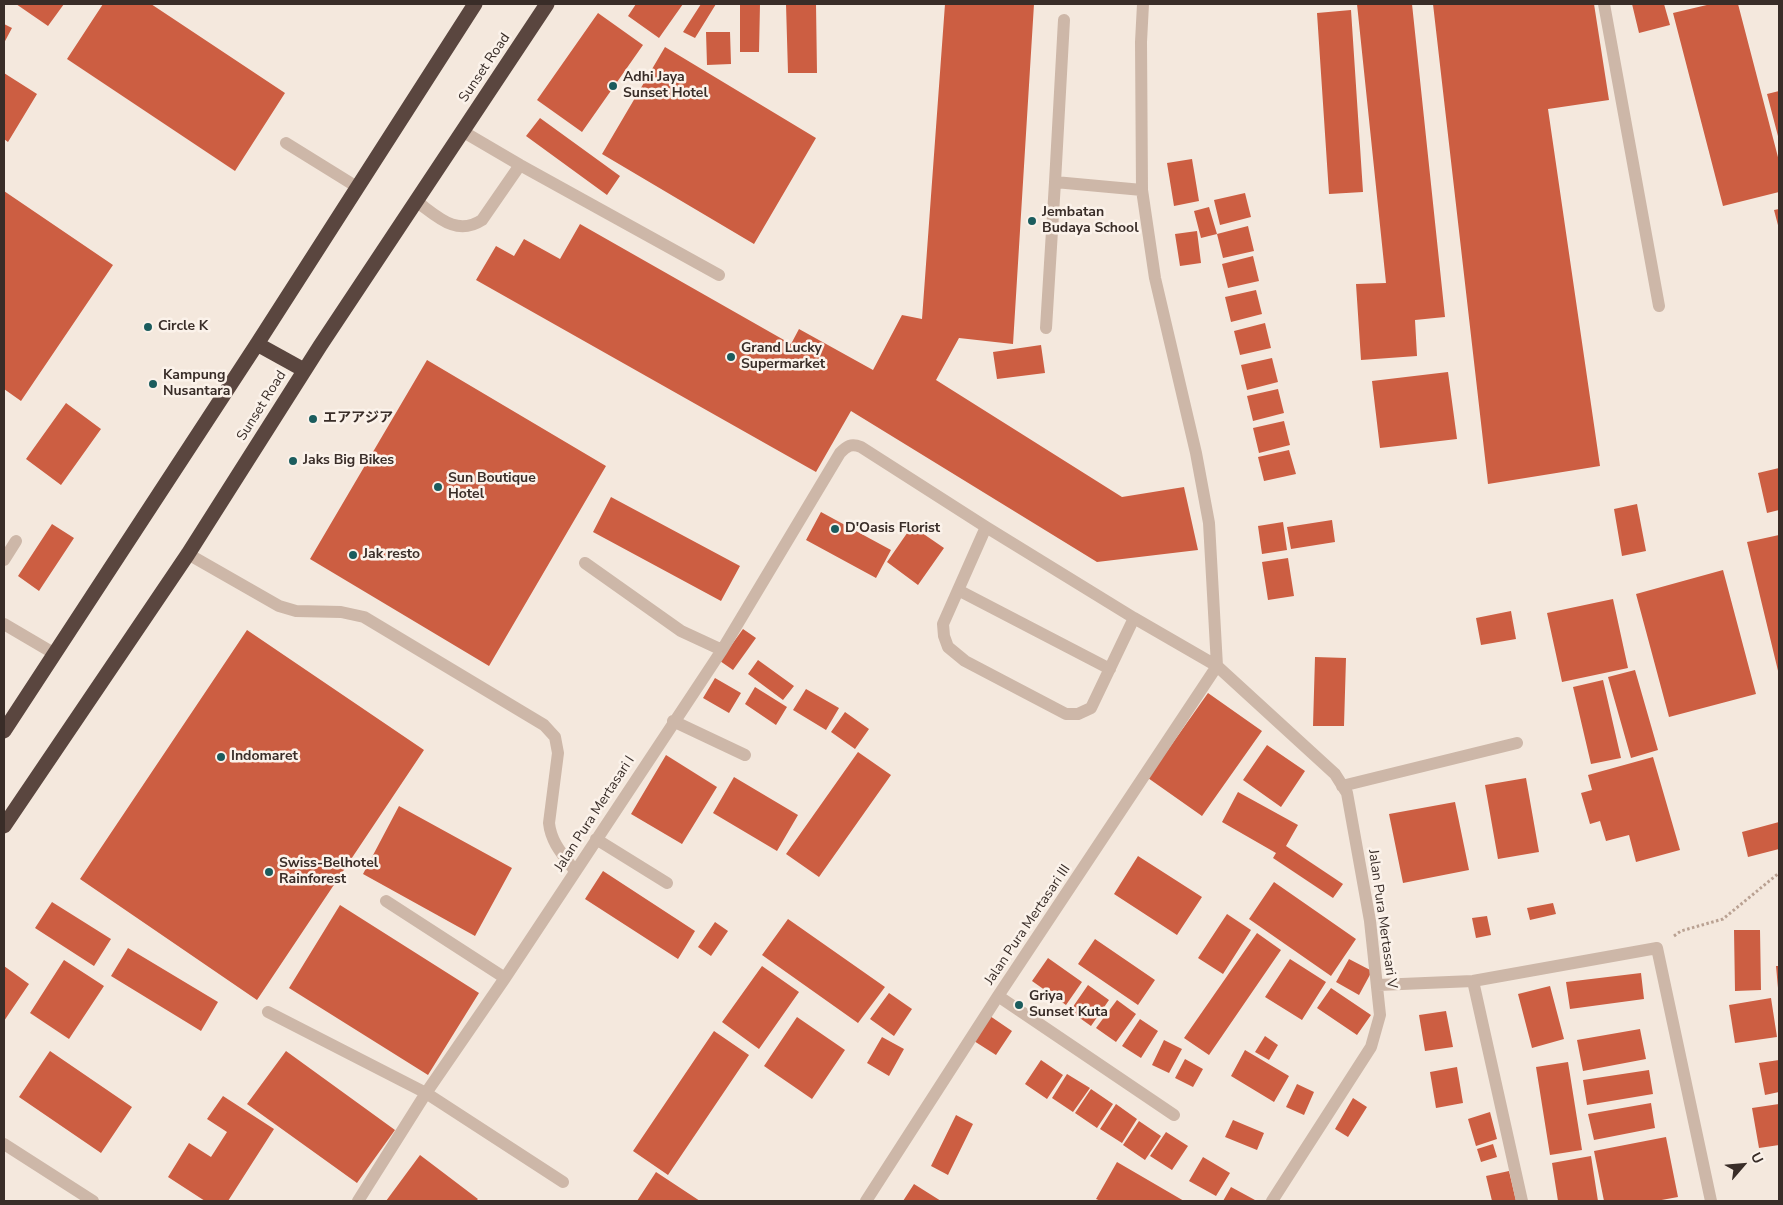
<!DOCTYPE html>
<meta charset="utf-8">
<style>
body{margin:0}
#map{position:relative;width:1783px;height:1205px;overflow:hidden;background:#f4e8dd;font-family:"Nunito Sans",sans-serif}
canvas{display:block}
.frame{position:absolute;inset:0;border:5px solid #392d28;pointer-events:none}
.north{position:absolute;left:1718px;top:1140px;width:50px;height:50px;-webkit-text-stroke:4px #fbf2ea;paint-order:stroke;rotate:63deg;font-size:14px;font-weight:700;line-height:20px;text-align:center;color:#392d28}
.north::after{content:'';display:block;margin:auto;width:18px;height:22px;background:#392d28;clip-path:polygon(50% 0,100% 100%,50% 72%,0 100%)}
</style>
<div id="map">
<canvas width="1783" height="1205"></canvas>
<div class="frame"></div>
<div class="north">U</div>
</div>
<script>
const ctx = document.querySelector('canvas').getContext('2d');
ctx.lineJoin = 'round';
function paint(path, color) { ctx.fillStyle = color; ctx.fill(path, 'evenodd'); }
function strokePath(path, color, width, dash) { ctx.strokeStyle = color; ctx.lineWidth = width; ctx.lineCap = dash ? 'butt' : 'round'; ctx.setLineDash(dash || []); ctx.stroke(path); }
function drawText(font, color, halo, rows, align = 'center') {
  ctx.font = font + ' "Nunito Sans","Noto Sans JP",sans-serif'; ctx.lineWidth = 5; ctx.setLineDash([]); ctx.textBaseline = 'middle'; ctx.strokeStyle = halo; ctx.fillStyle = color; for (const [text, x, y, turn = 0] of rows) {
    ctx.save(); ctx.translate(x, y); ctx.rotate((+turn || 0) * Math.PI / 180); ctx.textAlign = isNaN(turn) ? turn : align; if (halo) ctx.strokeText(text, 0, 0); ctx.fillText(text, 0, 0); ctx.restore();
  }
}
paint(new Path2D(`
 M16,4H64L48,26Z
 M103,4H151L285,93L235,171L67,59Z
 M636,4H683L659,38L628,16Z
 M701,4H716L695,38L683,32Z
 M740,4H760L759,52H740Z
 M786,4H816L817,73H788Z
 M945,4H1034L1013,344L959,338L936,380L1122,497L1184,487L1198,550L1097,562L851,411L816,472L476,280L496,246L514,256L524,239L560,259L580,224L791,344L799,329L873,370L902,315L922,319Z
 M1357,4H1412L1445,317L1415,320L1417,356L1361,360L1356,284L1386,283Z
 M1433,4H1594L1609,100L1548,109L1600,466L1488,484Z
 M1632,4H1664L1670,25L1639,33Z
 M1711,4H1738L1779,161V192L1723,206L1673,13Z
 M1351,10L1363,192L1329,194L1317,13Z
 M598,13L643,45L582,132L537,100Z
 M4,24L12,28L4,43Z
 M706,32H730L731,64L707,65Z
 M665,47L816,138L754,244L602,154Z
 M4,73L37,94L8,142L4,139Z
 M1779,91V140L1767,94Z
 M540,118L620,176L607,195L526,136Z
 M1192,159L1199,201L1174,206L1167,163Z
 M4,191L113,265L21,401L4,389Z
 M1245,193L1251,217L1220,225L1214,200Z
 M1209,207L1217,234L1201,238L1194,211Z
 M1779,209V229L1774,210Z
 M1248,226L1254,251L1223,258L1217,234Z
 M1197,231L1201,263L1180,266L1175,234Z
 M1253,256L1259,281L1228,288L1222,264Z
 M1256,290L1262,314L1231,322L1225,297Z
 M1265,323L1271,348L1240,355L1234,331Z
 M1041,345L1045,373L997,379L993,352Z
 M1272,358L1278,382L1247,390L1241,365Z
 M427,360L606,466L489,666L310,559Z
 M1448,372L1457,439L1380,448L1372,381Z
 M1278,389L1284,413L1253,421L1247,396Z
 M66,403L101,429L61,485L26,459Z
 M1284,421L1290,445L1259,453L1253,428Z
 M1289,450L1296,474L1264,481L1258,457Z
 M1779,468V510L1767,513L1758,473Z
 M611,497L740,566L721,601L593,532Z
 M1637,504L1646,551L1622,556L1614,509Z
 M821,512L891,550L876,578L806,540Z
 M1332,520L1335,542L1291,549L1287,527Z
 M1283,522L1287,550L1262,554L1258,526Z
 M52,524L74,538L39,591L18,576Z
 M912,526L944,548L918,585L887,562Z
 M1779,535V675L1747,542Z
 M1288,558L1294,596L1268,600L1262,562Z
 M1723,570L1756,694L1669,717L1636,594Z
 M1613,599L1628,668L1562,682L1547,613Z
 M1511,611L1516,639L1481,645L1476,618Z
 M743,629L756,638L733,670L720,661Z
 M247,630L424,750L257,1000L80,879Z
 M1315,657L1346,658L1344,726H1313Z
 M758,660L794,686L783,700L748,674Z
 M1635,670L1658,750L1631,758L1608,677Z
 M715,678L741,693L729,713L703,698Z
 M1603,680L1621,758L1591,764L1573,687Z
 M755,687L787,707L776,725L745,704Z
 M806,689L839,708L826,730L793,710Z
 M1208,693L1262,731L1202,816L1148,778Z
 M845,712L869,729L855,749L831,732Z
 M1267,745L1305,771L1281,807L1243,780Z
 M858,752L891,775L819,877L786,854Z
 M666,755L717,787L682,844L631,814Z
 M1653,757L1680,850L1636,862L1629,835L1606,841L1600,821L1590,824L1581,793L1592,790L1588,775Z
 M734,777L798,815L777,851L713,813Z
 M1526,778L1539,852L1498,859L1485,785Z
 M1238,792L1298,825L1286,846L1343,884L1333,898L1273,858L1276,853L1222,822Z
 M1455,802L1469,870L1403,883L1389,814Z
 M399,806L512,868L475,936L363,874Z
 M1779,822V849L1748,857L1742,832Z
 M1138,856L1202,897L1177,935L1114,894Z
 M603,871L695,931L678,959L585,899Z
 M1274,882L1356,939L1331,976L1249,919Z
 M52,902L111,939L94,966L35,928Z
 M1553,903L1556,914L1530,920L1527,908Z
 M340,905L479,993L428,1075L289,988Z
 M1227,914L1251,930L1223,974L1198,958Z
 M1487,916L1491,935L1476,938L1472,918Z
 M788,919L885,987L858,1023L762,955Z
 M715,922L728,931L711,956L698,947Z
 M1734,930H1760L1761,990L1735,991Z
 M1257,933L1281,950L1209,1055L1184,1038Z
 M1095,939L1155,980L1138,1005L1078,964Z
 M128,948L218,1002L201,1031L111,976Z
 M1048,958L1082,982L1066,1005L1032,981Z
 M1290,959L1326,982L1302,1020L1265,997Z
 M1349,959L1372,971L1359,995L1336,982Z
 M64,960L104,986L69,1039L30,1013Z
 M4,966L29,984L4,1021Z
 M762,966L799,992L759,1049L722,1022Z
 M1776,966H1779V988H1778Z
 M1641,973L1644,999L1570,1009L1566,982Z
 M1088,985L1109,1000L1091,1026L1070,1011Z
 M1550,986L1564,1039L1532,1048L1518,994Z
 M1331,988L1371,1015L1357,1035L1317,1008Z
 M889,993L912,1009L894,1036L870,1019Z
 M1771,998L1777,1037L1735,1043L1729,1005Z
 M1117,1000L1136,1014L1116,1042L1096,1028Z
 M1446,1011L1453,1047L1425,1051L1419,1015Z
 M990,1016L1012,1031L996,1055L974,1041Z
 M797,1017L845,1050L812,1099L764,1066Z
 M1140,1019L1158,1031L1141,1058L1122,1046Z
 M1640,1029L1646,1059L1583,1071L1577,1040Z
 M714,1031L749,1055L668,1175L633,1151Z
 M1265,1036L1278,1045L1269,1060L1255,1052Z
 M882,1037L904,1049L889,1076L867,1063Z
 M1164,1040L1182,1049L1169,1073L1152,1065Z
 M1245,1050L1289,1076L1274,1102L1231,1076Z
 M50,1051L132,1107L101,1153L19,1097Z
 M286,1051L395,1130L357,1183L247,1104Z
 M1185,1059L1203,1069L1193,1087L1175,1078Z
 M1041,1060L1063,1075L1047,1099L1025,1084Z
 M1779,1060V1092L1765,1095L1759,1063Z
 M1568,1062L1582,1150L1550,1155L1536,1067Z
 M1457,1067L1463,1103L1436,1108L1430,1072Z
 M1649,1070L1653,1094L1587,1105L1583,1080Z
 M1067,1074L1090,1088L1073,1112L1052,1098Z
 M1297,1084L1314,1092L1304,1115L1286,1107Z
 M1091,1089L1113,1104L1097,1128L1075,1113Z
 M223,1096L274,1129L228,1201H205L168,1177L189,1143L211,1157L227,1132L207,1119Z
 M1353,1098L1367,1107L1348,1137L1335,1129Z
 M1651,1103L1655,1128L1594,1140L1588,1114Z
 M1116,1104L1137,1119L1122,1143L1100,1129Z
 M1779,1104V1145L1759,1148L1752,1108Z
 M1490,1112L1497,1139L1476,1146L1468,1119Z
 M956,1115L973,1124L948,1175L931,1166Z
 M1233,1120L1264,1133L1257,1150L1225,1137Z
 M1139,1121L1161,1136L1145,1160L1123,1145Z
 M1166,1132L1188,1146L1172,1170L1150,1156Z
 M1666,1137L1678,1197L1656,1201H1604L1594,1151Z
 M1493,1144L1497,1157L1481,1162L1477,1149Z
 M420,1155L478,1199L476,1201H386Z
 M1591,1156L1598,1201H1558L1552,1163Z
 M1203,1157L1230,1173L1216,1196L1189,1181Z
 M1117,1162L1184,1201H1101L1096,1199Z
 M1509,1171L1516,1201H1492L1486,1176Z
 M656,1172L700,1201H637Z
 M914,1184L941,1201H903Z
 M1231,1187L1255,1200L1254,1201H1223Z`), '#cc5e42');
strokePath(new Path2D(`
 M1674,936L1681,931L1723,919L1779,873`), '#b9a192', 3, [2.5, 2.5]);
strokePath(new Path2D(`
 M1143,4L1141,42L1142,190L1155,278L1196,453L1209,523L1217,666
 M1604,4L1659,306
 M1064,20L1055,182L1142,190
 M462,131L520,165L719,275
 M286,143L357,187
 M416,201C437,216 456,237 482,220L520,165
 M1046,328L1055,182
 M986,527L943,624L944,636L948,647L965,661L1066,714H1078L1091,708L1134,618
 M188,554L279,606L296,611L341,612L364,617L544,725L555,737L558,753L549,823C551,843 564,856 575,871
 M4,560L16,541
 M585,563L681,631L722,650
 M958,590L1110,669
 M4,624L55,654
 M673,721L745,755
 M1342,786L1517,743
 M596,839L667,883
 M386,901L505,978
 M1473,981L1522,1201
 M1378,985L1473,981L1657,948L1711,1201
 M998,996L1174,1115
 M268,1012L426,1093L563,1182
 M4,1144L93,1201
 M358,1201L426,1093L505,978L722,650L840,453C847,446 851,443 861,447L986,527L1134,618L1217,666L1335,774L1347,793L1370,921L1380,1015L1371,1047L1272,1201
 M866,1201L998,996L1217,666`), '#cdb7a8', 12);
strokePath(new Path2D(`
 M257,344L304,370
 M4,731L257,344L475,4
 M4,826L188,554L320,346L547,4`), '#5a463f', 15);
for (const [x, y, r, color] of [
 [613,86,5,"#1b5c5d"],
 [1032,221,5,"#1b5c5d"],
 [148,327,5,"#1b5c5d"],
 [731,357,5,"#1b5c5d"],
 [153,384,5,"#1b5c5d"],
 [313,419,5,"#1b5c5d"],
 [293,461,5,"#1b5c5d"],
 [438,487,5,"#1b5c5d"],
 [835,529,5,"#1b5c5d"],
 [353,555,5,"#1b5c5d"],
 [221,757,5,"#1b5c5d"],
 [269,872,5,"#1b5c5d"],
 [1019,1005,5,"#1b5c5d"]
]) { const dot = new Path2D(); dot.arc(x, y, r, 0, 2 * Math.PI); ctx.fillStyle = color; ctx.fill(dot); strokePath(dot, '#fbf2ea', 2); }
drawText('14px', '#392d28', '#fbf2ea', [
 ["Sunset Road",485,68,-56],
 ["Sunset Road",262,406,-58],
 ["Jalan Pura Mertasari I",595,814,-57],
 ["Jalan Pura Mertasari V",1382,919,82],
 ["Jalan Pura Mertasari III",1028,925,-56]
]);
drawText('bold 14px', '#392d28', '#fbf2ea', [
 ["Adhi Jaya",623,78],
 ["Sunset Hotel",623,94],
 ["Jembatan",1042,213],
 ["Budaya School",1042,229],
 ["Circle K",158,327],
 ["Grand Lucky",741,349],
 ["Supermarket",741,365],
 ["Kampung",163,376],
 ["Nusantara",163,392],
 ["エアアジア",323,419],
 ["Jaks Big Bikes",303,461],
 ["Sun Boutique",448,479],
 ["Hotel",448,495],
 ["D'Oasis Florist",845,529],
 ["Jak resto",363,555],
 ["Indomaret",231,757],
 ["Swiss-Belhotel",279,864],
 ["Rainforest",279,880],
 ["Griya",1029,997],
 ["Sunset Kuta",1029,1013]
], 'left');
</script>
